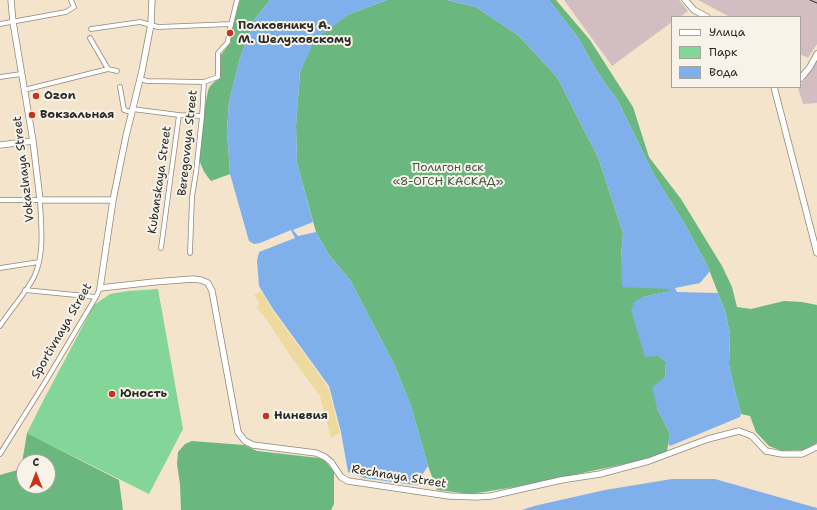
<!DOCTYPE html>
<meta charset="utf-8">
<style>
body{margin:0}
#map{position:relative;width:817px;height:510px;overflow:hidden;background:#f3e4cb;font-family:"Shantell Sans",sans-serif}
canvas{display:block}
.legend{position:absolute;left:671px;top:16px;width:130px;height:72px;box-sizing:border-box;background:#f7f3e8;border:1px solid #a5a39c;margin:0;padding:5px 7px;list-style:none;font-size:12px;color:#2b2b2b}
.legend li{display:flex;align-items:center;gap:8px;height:20px}
.legend b{width:20px;border:1px solid #a5a39c}
.north{position:absolute;left:16px;top:454px;width:40px;height:40px;box-sizing:border-box;background:#f7f3e8;border:1px solid #a5a39c;border-radius:50%;rotate:0deg;font-size:11px;font-weight:700;line-height:16px;text-align:center;color:#2b2b2b}
.north::after{content:'';display:block;margin:auto;width:14px;height:18px;background:#c8321e;clip-path:polygon(50% 0,100% 100%,50% 72%,0 100%)}
</style>
<div id="map">
<canvas width="817" height="510"></canvas>
<ul class="legend">
<li><b style="height:5px;background:#fff"></b>Улица</li>
<li><b style="height:11px;background:#83d698"></b>Парк</li>
<li><b style="height:11px;background:#80b0eb"></b>Вода</li>
</ul>
<div class="north">С</div>
</div>
<script>
const ctx = document.querySelector('canvas').getContext('2d');
ctx.lineJoin = 'round';
function paint(path, color) { ctx.fillStyle = color; ctx.fill(path, 'evenodd'); }
function strokePath(path, color, width, dash) { ctx.strokeStyle = color; ctx.lineWidth = width; ctx.lineCap = dash ? 'butt' : 'round'; ctx.setLineDash(dash || []); ctx.stroke(path); }
function drawText(font, color, halo, rows, align = 'center') {
  ctx.font = font + ' "Shantell Sans",sans-serif'; ctx.lineWidth = 4; ctx.setLineDash([]); ctx.textBaseline = 'middle'; ctx.strokeStyle = halo; ctx.fillStyle = color; for (const [text, x, y, turn = 0] of rows) {
    ctx.save(); ctx.translate(x, y); ctx.rotate((+turn || 0) * Math.PI / 180); ctx.textAlign = isNaN(turn) ? turn : align; if (halo) ctx.strokeText(text, 0, 0); ctx.fillText(text, 0, 0); ctx.restore();
  }
}
paint(new Path2D(`
 M564,0H679L688,11L680,17H672V22L612,66Z
 M698,0H817V44L808,58L800,54V17H730Z
 M817,61V103L803,104L798,88L800,87V86L803,82Z`), '#d2bec2');
paint(new Path2D(`
 M158,289L183,429L149,494L27,433L43,401L94,305L110,294L128,291Z`), '#83d698');
paint(new Path2D(`
 M240,0H270L255,19L240,58L229,102L227,131L230,174L211,181C206,175 202,169 200,162C198,156 206,94 209,88C212,83 216,81 220,78L221,55L231,42V33Z
 M387,0H447L476,7L519,36L557,77L598,157L623,233L621,257L670,288L671,291L643,297L659,356L666,362L665,377L657,408L670,434L667,451L649,459L596,470L527,485L471,494L437,490L428,466L411,406L394,364L350,280L329,255L316,232L297,163L296,125L300,72L314,40L347,15Z
 M549,0H556L590,40L633,107L649,157L681,199L722,266L732,287L737,307L751,309L784,301L802,302L817,305V443L803,450L782,451L769,446L756,432L750,416L741,414L733,383L729,365L730,334L725,311L708,267L683,221L654,175L618,101L596,70L579,39Z
 M27,433L119,480L123,510H0V475L21,469ZM24,462H48V486H24Z
 M192,441L244,445L257,451L319,458L325,461L334,472V504L331,510H181L180,484L177,464L178,452L185,444Z`), '#6ab780');
paint(new Path2D(`
 M261,291L272,310L328,387L340,433L331,438L320,396L287,351L267,320L256,307L260,304L254,295Z`), '#eeda9e');
paint(new Path2D(`
 M270,0H387L347,15L315,40L300,72L296,125L297,163L313,222L293,230L298,236L316,232L329,255L350,280L394,364L411,406L428,466L420,478L421,485H414L364,478L348,472L341,432L329,386L273,309L259,286L257,261L259,252L295,238L291,230L260,243L254,244L249,241L230,174L227,131L229,102L240,58L255,19Z
 M447,0H549L579,39L596,70L618,101L654,175L683,221L708,267L710,271L700,283L675,288L677,292L718,293L725,311L730,334L729,365L733,383L741,414L740,417L670,446L668,443L670,434L657,408L652,387L665,377L666,362L659,356L645,357L631,310L634,302L643,297L670,291V289L622,287L621,257L623,233L598,157L557,77L519,36L476,7Z
 M672,479H715L817,508V510H522L534,506L605,490Z`), '#80b0eb');
const minor = new Path2D(`
 M0,24L66,12L74,7L71,0
 M91,29L140,22L158,27L231,24
 M90,38L108,69L117,71
 M0,77L21,74
 M140,79L147,81L204,82
 M120,87L124,110L131,112
 M24,90L108,69
 M132,109L179,115L202,116
 M0,200H40C41,225 45,254 34,277C26,293 10,310 0,326
 M161,248L179,115
 M190,253L192,197L196,172L202,116L204,82L218,77V53L228,42L229,33L237,0
 M0,268L39,262
 M25,290L96,297
 M0,454L44,384L96,297L100,288`);
const secondary = new Path2D(`
 M11,0L13,22L33,141L40,200H113
 M152,0L151,24L142,71L126,136L113,200L100,288L154,282L193,279L201,280L208,283L212,291L238,432L245,441L253,445L316,453L325,457L331,462L341,477L348,481L449,496L477,497L491,496L561,480L600,474L649,461L708,439L739,431L752,436L766,451L782,454H802L817,447
 M685,0L694,10L707,17
 M800,79L810,67L817,54
 M774,87L817,253
 M0,145L33,141`);
strokePath(minor, '#8f887b', 5.5);
strokePath(secondary, '#8f887b', 7);
strokePath(minor, '#fff', 4);
strokePath(secondary, '#fff', 5.5);
strokePath(new Path2D(`
 M810,0L817,3`), '#2b2b2b', 1);
for (const [x, y, r, color] of [
 [230,33,4,"#c8321e"],
 [36,96,4,"#c8321e"],
 [32,115,4,"#c8321e"],
 [112,394,4,"#c8321e"],
 [266,416,4,"#c8321e"]
]) { const dot = new Path2D(); dot.arc(x, y, r, 0, 2 * Math.PI); ctx.fillStyle = color; ctx.fill(dot); strokePath(dot, '#f7f3e8', 1.5); }
drawText('bold 12px', '#2b2b2b', '#f7f3e8', [
 ["Полковнику А.",238,26],
 ["М. Шелуховскому",238,40],
 ["Ozon",44,96],
 ["Вокзальная",40,115],
 ["Юность",120,394],
 ["Ниневия",274,416]
], 'left');
drawText('12px', '#2b2b2b', '#f7f3e8', [
 ["Beregovaya Street",188,143,-84],
 ["Vokazlnaya Street",24,169,-97],
 ["Kubanskaya Street",160,180,-82],
 ["Sportivnaya Street",62,331,-60],
 ["Rechnaya Street",399,477,9]
]);
drawText('12px', '#415646', '#f7f3e8', [
 ["Полигон вск",448,168],
 ["«8-ОГСН КАСКАД»",448,182]
]);
</script>
